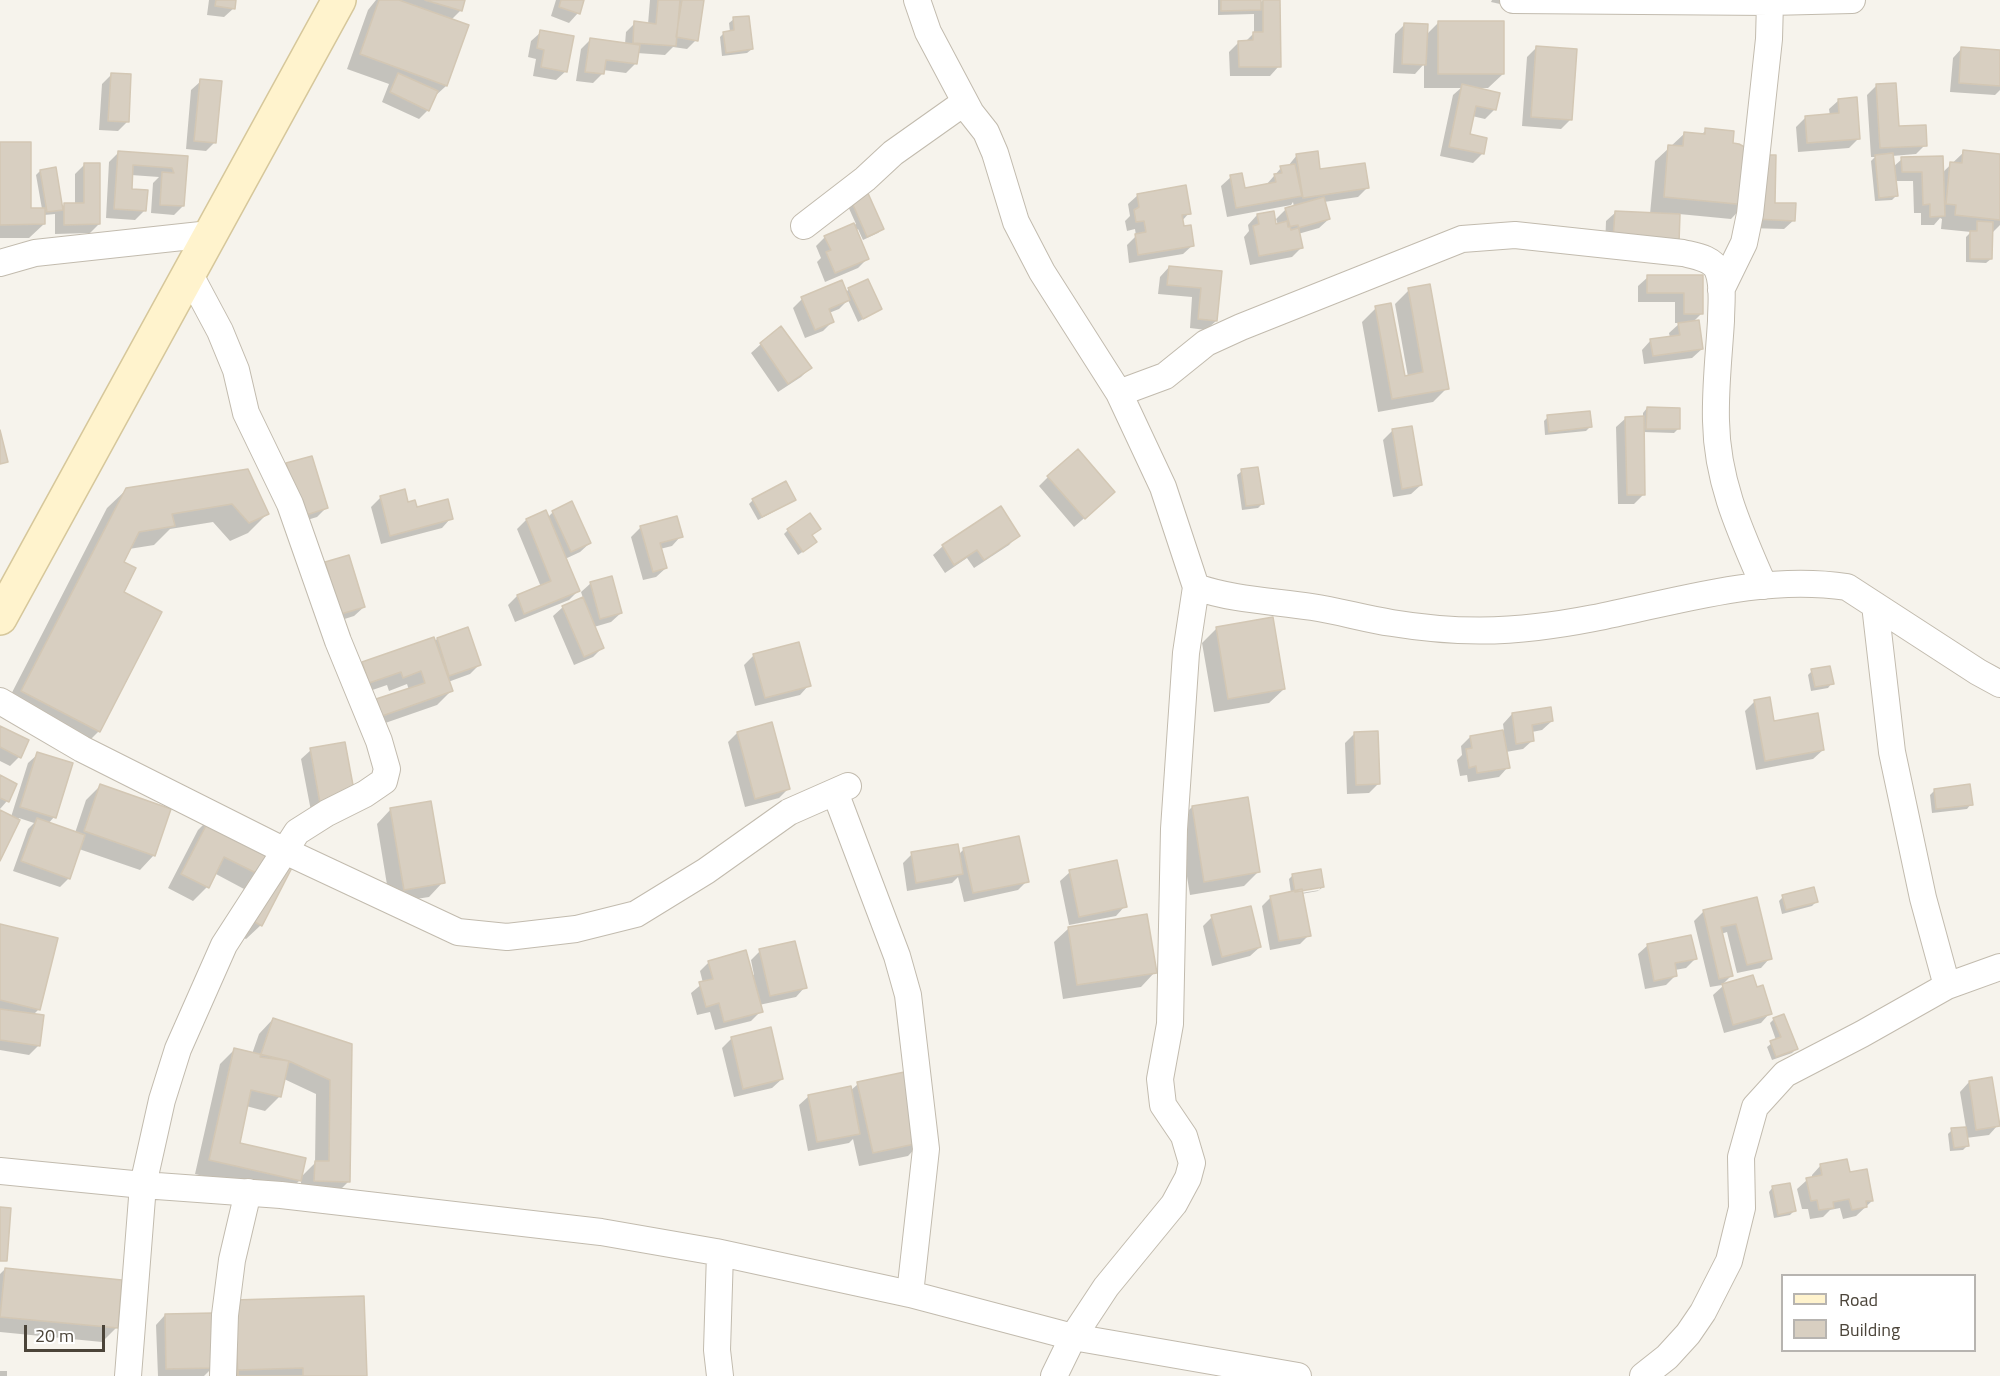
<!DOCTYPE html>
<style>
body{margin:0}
#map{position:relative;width:2000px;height:1376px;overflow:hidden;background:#f6f3ec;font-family:"Titillium Web",sans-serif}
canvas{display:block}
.legend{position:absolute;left:1781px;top:1274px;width:195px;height:78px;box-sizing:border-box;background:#fff;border:2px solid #b7b4b0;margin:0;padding:8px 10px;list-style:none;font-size:18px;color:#4b4439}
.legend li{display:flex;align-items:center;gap:12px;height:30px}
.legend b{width:30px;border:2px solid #b7b4b0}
.scale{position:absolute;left:24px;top:1325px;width:81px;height:27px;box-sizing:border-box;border:3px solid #4b4439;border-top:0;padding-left:8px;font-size:18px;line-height:21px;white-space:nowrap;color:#4b4439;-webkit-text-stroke:4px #fff;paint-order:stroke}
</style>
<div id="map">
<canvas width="2000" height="1376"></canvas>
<ul class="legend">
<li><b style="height:8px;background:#fff3cd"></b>Road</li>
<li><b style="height:16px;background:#d8cfc1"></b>Building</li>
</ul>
<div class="scale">20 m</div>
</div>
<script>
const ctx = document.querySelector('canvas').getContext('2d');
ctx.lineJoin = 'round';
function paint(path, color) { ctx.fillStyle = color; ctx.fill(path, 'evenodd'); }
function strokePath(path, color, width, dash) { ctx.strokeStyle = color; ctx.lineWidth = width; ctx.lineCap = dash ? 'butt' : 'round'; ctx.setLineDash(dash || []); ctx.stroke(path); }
paint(new Path2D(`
 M209,0H235L234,8L224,17L207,15Z
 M376,0H464L461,10L451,20L467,26L446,86L434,97L428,110L419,119L382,102L389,84L347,69L368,10Z
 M556,0H583L578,13L569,23L551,16Z
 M650,0H703L696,40L687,49L673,47L665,55L637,53L636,63L626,73L603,70L602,74L593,83L576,81L581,49L591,39L625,44L626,32L635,23L648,24Z
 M1218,0H1259V4L1263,0H1278L1279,66L1270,76H1230L1229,52L1239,42H1245L1254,33V14L1218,15Z
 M1492,0H1514L1509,6L1491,2Z
 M734,19L752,49L747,53L722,56L720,37L724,33L730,32L729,23Z
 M1438,23L1503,74L1488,88H1479L1498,94L1494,110L1485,119L1472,116L1468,135L1483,153L1473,163L1440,156L1453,95L1461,88H1424V64L1415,74L1393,73L1395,34L1405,24L1426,35Z
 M541,32L566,71L556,80L533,76L536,59L528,57L531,41Z
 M1536,48L1571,119L1561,129L1522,126L1527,57Z
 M1962,48L2000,51V90L1995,95L1950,92L1953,58Z
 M111,75L127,122L118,131L99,130L102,84Z
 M201,81L215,142L206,151L186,149L191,90Z
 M1877,85L1897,128L1925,145L1916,154L1892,156L1893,167L1902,159L1942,173L1964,152L2000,155V225L1991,234V259L1986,263L1966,262V237L1971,232L1941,229L1942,219L1940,218L1934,225H1921V213H1914L1913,181H1895L1896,196L1892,200L1875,201L1871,161L1875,157H1871L1867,95Z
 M1839,100L1859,138L1849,148L1798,152L1796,127L1805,118L1830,116L1829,109Z
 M1706,130L1732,145L1773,204L1794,220L1784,229L1748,228V201L1731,219L1679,214L1677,242L1605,249L1606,221L1616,212L1650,214L1655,161L1685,133L1701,135Z
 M0,144L30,210L42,209L36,175L40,171L61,208L65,204H75V174L84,165L99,224L90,233L55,234V214L44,215V224L29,238H0Z
 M119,152L186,157L183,206L174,215L151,213L153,183L159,177L131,175L130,190L145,210L135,220L106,218L109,162Z
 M1297,155L1319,171L1367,188L1358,197L1324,202L1329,219L1319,228L1298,234L1301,248L1292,257L1250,265L1244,237L1249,231L1248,225L1257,215L1275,225H1278L1276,219L1286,209L1294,207L1293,202L1291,205L1227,217L1221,186L1231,177L1244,189L1266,185L1281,168L1288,166Z
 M1138,195L1189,213L1182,221L1193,245L1183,254L1129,263L1127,245L1136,236L1135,229L1127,231L1125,221L1130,216L1128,204Z
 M851,200L883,229L878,233L863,240L858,229L856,231L868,258L858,268L825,282L817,262L821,258L816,246L825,237L856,224L847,204Z
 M1169,267L1220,272L1216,321L1206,330L1190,328L1192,297L1158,294L1160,277Z
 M1701,276L1702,313L1693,322L1702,349L1692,358L1644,364L1642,350L1651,340L1670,338L1669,333L1680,323H1675V302H1638V286L1648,277Z
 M849,289L880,309L858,322L848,300L839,309L829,313L832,322L823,331L805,338L793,308L802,299L846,292Z
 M1409,290L1447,388L1433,402L1378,412L1362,322L1376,308L1403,377H1408L1395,304Z
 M761,344L810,368L801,377L778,392L751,353Z
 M1647,408L1678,429L1674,433L1643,432L1644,494L1634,504H1618L1616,427L1626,418H1643V413Z
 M1548,417L1590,427L1586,431L1545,435L1544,421Z
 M1393,430L1421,485L1411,494L1393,497L1383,440Z
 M287,465L327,507L317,517L294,524L278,474Z
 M247,471L267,514L248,533L230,541L213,522L170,529L154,545L129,549L122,563V592L99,731L80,750L3,710L107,508L127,489Z
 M1242,471L1263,503L1258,508L1242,510L1237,475Z
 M1048,477L1104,501L1074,527L1039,486Z
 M381,497L407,504L416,509L451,518L442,528L381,544L371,507Z
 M794,499L790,503L758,520L749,504L753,500Z
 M1000,508L1018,535L1009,545L974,568L967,558L945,573L933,555L943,546Z
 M553,512L590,543L580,552L565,559L578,591L569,600L515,622L508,605L517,596L541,587L517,529L526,520L548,517Z
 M640,528L681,536L672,546L660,549L666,568L656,577L643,580L631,537Z
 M788,530L811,535V546L798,555L784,534Z
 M326,564L364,607L354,616L332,623L317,573Z
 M591,583L621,613L611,622L594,627L603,647L593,657L574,665L553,616L563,607L583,598L581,592Z
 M468,629L479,665L470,674L448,682L451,691L437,705L368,729L363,715L377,701L409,690L407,684L389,691L387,685L355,696L349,678L363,663L434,642L437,639Z
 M1216,629L1284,689L1269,703L1214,712L1202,643Z
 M754,655L809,685L800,695L755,706L744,665Z
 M1812,671L1832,683L1828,688L1811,691L1808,675Z
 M1755,701L1773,723L1823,750L1813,759L1756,770L1745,711Z
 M1512,714L1552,721L1542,730L1532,732L1533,740L1523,749L1506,752L1508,767L1499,777L1468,782L1467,775L1460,776L1457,760L1462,755L1461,746L1470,737L1504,731L1503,724Z
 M0,728L19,757L10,766L0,761Z
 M737,733L788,789L779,798L745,807L728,742Z
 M1354,734L1379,783L1369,793L1347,794L1345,743Z
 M311,750L353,796L311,811L301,759Z
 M38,754L54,817L48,824L75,833L86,800L100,786L154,855L140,870L79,849L69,878L60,887L13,871L28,829L34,823L19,818L0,857V812L11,817L28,763Z
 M0,777L16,785L7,801L0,809Z
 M1935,790L1971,804L1967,809L1932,813L1930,795Z
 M1192,807L1258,872L1244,886L1190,895L1178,821Z
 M391,809L443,882L429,897L390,903L377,824Z
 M212,816L295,859L261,925L246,939L225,928L244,889L214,873L207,887L193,901L168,888L198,830Z
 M964,849L1027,881L1018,890L964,902L958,877L952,883L907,891L903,863L912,854L958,855Z
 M1070,872L1125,906L1116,916L1069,925L1060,881Z
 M1293,875L1323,887L1318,891L1301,894L1309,935L1300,944L1270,950L1262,906L1271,897L1291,893L1289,879ZM1320,887V890L1295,894V891Z
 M1783,897L1816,902L1812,906L1782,914L1779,901Z
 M1756,898L1770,958L1761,968L1737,973L1727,932L1721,934L1732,975L1722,985L1710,987L1694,921L1704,911Z
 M1212,917L1260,947L1250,956L1212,966L1203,926Z
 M0,925L39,1009L33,1015L39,1045L29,1055L0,1050Z
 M1069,928L1155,972L1141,987L1063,999L1054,942Z
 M1648,945L1695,959L1686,968L1675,970L1676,975L1666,985L1645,989L1638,954Z
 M760,951L805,987L796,997L759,1005L761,1011L751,1021L715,1030L710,1012L697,1015L691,993L703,983L700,971L709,962L754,975L751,960Z
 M1723,986L1770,1013L1761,1023L1724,1033L1713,995Z
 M273,1019L351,1045L349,1181L335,1195H301V1179L285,1195L195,1174L220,1064L234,1050L252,1054L259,1034ZM284,1079L316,1094L315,1163L300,1178L238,1144L246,1106L265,1111L280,1096Z
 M1774,1019L1796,1049L1792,1053L1772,1060L1767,1047L1776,1040L1770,1023Z
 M732,1038L782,1079L772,1088L734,1097L722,1048Z
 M1969,1082L1998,1125L1989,1135L1966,1138L1967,1146L1963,1150L1950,1151L1948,1134L1952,1130L1966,1128L1960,1092Z
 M858,1084L922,1141L908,1156L859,1166L853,1139L849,1143L808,1151L799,1105L809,1096L850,1091Z
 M1821,1165L1849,1174L1872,1201L1856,1216L1843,1219L1840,1208L1830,1210L1823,1217L1810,1219L1808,1209H1802L1797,1189L1807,1180L1812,1179V1175Z
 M1773,1187L1794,1211L1790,1215L1774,1218L1769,1192Z
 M5,1269L116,1328L102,1342L0,1332V1274Z
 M165,1315L365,1376H209V1371L204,1376H158L156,1325Z
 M0,1371H7V1376H0Z`), '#0003');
const building = new Path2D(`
 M216,0H236L235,9L215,6Z
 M379,0H399L469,25L447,86L360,54Z
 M425,0H465L462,11Z
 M561,0H584L580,14L559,7Z
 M658,0H680L676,46L633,43L634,21L656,24Z
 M682,0H704L698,41L676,37Z
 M1221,0H1261V10L1221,11Z
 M1263,0H1280L1281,67H1239L1238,41L1253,40V32H1263Z
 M749,16L753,49L726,53L723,32L734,30L733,17Z
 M1438,21H1504V74H1438Z
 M1404,23L1428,24L1426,65L1402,64Z
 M540,30L574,36L567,72L541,67L544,50L537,48Z
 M590,38L640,45L637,64L606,60L604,74L585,72Z
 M1536,46L1577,49L1572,120L1531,117Z
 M1961,47L2000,50V86L1959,83Z
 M111,73L131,74L129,122L108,121Z
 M398,73L438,91L429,111L390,92Z
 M200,79L222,81L216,143L194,141Z
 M1896,83L1899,126L1926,125L1927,146L1880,148L1876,84Z
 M1462,84L1500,93L1496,110L1476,106L1470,134L1487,138L1484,154L1449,147Z
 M1857,97L1860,139L1807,143L1805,116L1839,113L1838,99Z
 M1705,128L1734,131L1733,143L1739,144L1752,151L1747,205L1664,197L1668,145L1683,146L1684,132L1705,134Z
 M0,142H31V208H45V224L0,225Z
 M1963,150L2000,154V220L1955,215L1956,205L1946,204L1950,162L1962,163Z
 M118,151L188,156L184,206L160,205L162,172L174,173L172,168L133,165L132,189L148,190L146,211L114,209Z
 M1318,151L1320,169L1365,163L1369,188L1303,198L1296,154Z
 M1893,153L1898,196L1879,198L1875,155Z
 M1758,155H1776L1775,203H1796L1795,221L1756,219Z
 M1943,156L1945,216L1930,217V204L1923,205L1922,172H1902L1901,157Z
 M84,163H100V224L64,225V203H84Z
 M1295,164L1302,196L1236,208L1230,175L1242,173L1245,188L1276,182L1274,174L1282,173L1280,166Z
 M56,167L63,210L47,212L40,170Z
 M1186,185L1191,214L1182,215L1184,226L1191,225L1194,246L1138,255L1135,234L1146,232L1144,221L1136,222L1134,210L1139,207L1137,194Z
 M867,191L884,229L867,237L850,198Z
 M1324,197L1330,219L1291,230L1285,208Z
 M1274,211L1276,224L1287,221L1288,227L1298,225L1303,248L1259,256L1253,226L1259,224L1257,214Z
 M1615,211L1680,214L1679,243L1613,240Z
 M1977,221L1993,222L1992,259H1970V231H1977Z
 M854,223L869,259L835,273L826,252L831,250L824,236Z
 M1169,266L1222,271L1217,321L1198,319L1201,288L1167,285Z
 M1647,275H1703V314H1684V293H1647Z
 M868,279L882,309L863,319L848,288Z
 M842,280L850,300L829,309L834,322L815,330L801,297Z
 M1430,284L1449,389L1392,399L1375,306L1391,303L1405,376L1423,372L1408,288Z
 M1699,320L1703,349L1653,356L1650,339L1680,335L1678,323Z
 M781,326L812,368L788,384L760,343Z
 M1647,407L1680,408V429H1646Z
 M1590,411L1592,427L1549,432L1547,415Z
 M1644,416L1645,495H1627L1625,417Z
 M1412,426L1422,485L1402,489L1392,429Z
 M0,430L8,462L0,464Z
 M1078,449L1115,492L1085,519L1047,476Z
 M312,456L328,508L303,516L286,463Z
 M1258,467L1264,504L1246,506L1241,469Z
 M248,469L269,514L249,523L232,504L172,514L175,526L139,532L124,562L136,568L124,592L162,612L100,732L21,691L126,488Z
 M786,481L796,500L762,517L752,499Z
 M405,489L408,502L415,500L417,507L448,499L453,519L390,536L380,496Z
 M572,501L591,543L571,552L552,511Z
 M1001,506L1020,536L984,560L977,550L954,565L942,545Z
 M546,510L580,591L524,614L517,595L551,581L526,519Z
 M810,513L821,529L812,535L817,542L803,552L787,529Z
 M677,516L683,537L660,543L667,568L653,572L640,526Z
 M349,555L365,607L341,614L325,562Z
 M612,576L622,613L600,619L590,582Z
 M583,597L604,648L584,657L562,606Z
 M1273,617L1285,689L1228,699L1216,627Z
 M468,627L481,665L449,676L437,638Z
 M434,637L453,691L382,716L376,699L425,683L421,671L403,678L401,672L369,683L362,662Z
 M799,642L811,686L765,698L753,654Z
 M1830,666L1834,684L1815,687L1811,669Z
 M1770,697L1774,721L1818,713L1824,750L1765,761L1754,700Z
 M1551,707L1553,721L1532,725L1534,741L1516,744L1512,713Z
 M772,722L790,789L755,799L737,732Z
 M0,726L29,740L21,758L0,747Z
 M1503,730L1510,768L1477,773L1476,766L1469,768L1466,749L1472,748L1470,736Z
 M1378,731L1380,784L1356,785L1354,732Z
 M345,742L355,796L320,803L310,748Z
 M37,752L73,763L56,818L20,807Z
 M0,775L17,784L9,802L0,798Z
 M100,784L171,809L155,856L84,831Z
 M1970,784L1973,805L1936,809L1934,789Z
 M1248,797L1260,872L1204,882L1192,806Z
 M431,801L445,883L404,890L390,808Z
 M0,810L20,820L0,861Z
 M212,814L297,858L262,926L238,913L258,874L224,857L209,888L181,874Z
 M37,818L85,835L70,879L21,861Z
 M1019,836L1029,882L973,893L963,848Z
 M958,844L963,874L916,883L911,852Z
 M1117,860L1127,907L1079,917L1069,870Z
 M1321,869L1324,887L1295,892L1292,874Z
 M1814,887L1818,902L1786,910L1782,895Z
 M1302,889L1311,936L1279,941L1270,896Z
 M1757,897L1772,959L1747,965L1736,924L1721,927L1733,976L1719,979L1703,910Z
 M1251,906L1261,947L1222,957L1211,915Z
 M1147,914L1157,973L1077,985L1068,927Z
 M0,924L58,938L40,1010L0,1000Z
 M1691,935L1697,959L1675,963L1677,976L1654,981L1647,944Z
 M795,941L807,988L770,996L759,949Z
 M746,950L763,1012L724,1022L719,1003L706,1007L699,982L713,979L708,961Z
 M1753,975L1757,987L1763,985L1772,1014L1733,1025L1722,984Z
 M0,1009L44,1015L40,1046L0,1040Z
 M1784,1014L1798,1049L1776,1057L1770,1041L1781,1037L1773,1018Z
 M273,1018L352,1044L350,1182L314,1181L315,1161H329L330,1080L289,1061L260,1057Z
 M771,1027L783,1079L743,1089L731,1037Z
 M234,1048L289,1061L281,1097L251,1090L240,1143L306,1158L301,1181L209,1160Z
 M909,1071L924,1142L873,1153L857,1082Z
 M1992,1077L2000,1126L1976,1130L1969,1081Z
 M851,1086L860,1134L817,1142L808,1095Z
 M1966,1127L1969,1146L1954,1148L1951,1128Z
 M1847,1159L1850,1172L1867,1169L1873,1201H1866L1867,1207L1852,1210L1849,1199L1833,1202L1834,1208L1819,1210L1817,1200L1811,1201L1806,1178L1822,1175L1820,1164Z
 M1790,1183L1796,1211L1778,1215L1772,1186Z
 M0,1207L11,1208L7,1261H0Z
 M5,1268L122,1280L118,1328L0,1317Z
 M364,1296L367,1376H238L234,1300Z
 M213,1313L214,1368L166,1369L165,1314Z
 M303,1368V1376H238V1370Z`);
paint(building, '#d8cfc1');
strokePath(building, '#d3c7b4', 1.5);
const street = new Path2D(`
 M917,0L928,32L971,113L986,132L995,153L1016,222L1042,272L1119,393L1163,487L1196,587C1233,600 1273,601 1312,607C1339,611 1365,619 1392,623C1440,631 1489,633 1537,627C1641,616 1742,571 1847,587L1978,672L2000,684
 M1513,0L1770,2L1852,0
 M804,226L865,179L893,153L965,102
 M0,263L35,253L210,234
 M1721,290L1744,243L1750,214L1769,39L1770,2
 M1119,393L1165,376L1206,343L1241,327L1462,239L1515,235L1683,253C1695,256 1713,258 1718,271C1724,286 1721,305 1721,321C1719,354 1715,388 1716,421C1717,482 1740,531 1764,586
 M1875,605L1892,752L1923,898L1947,986
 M0,701L82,749L285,851L458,932L507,937L576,929L636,914L706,871L789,812L848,786
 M835,792L897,956L908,995L926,1149L910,1294
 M0,1171L143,1185L281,1195L601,1232L716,1252L910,1294L1073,1337L1298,1376
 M128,1376L143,1185L162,1100L178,1049L224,945L297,832L327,813L365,794L384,781L387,769L379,741L338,641L290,504L246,413L236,370L220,331L189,273
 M223,1376L225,1315L232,1260L248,1192
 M720,1376L717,1350L720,1253
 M1054,1376L1073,1337L1106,1287L1174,1204L1188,1178L1192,1163L1184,1136L1163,1105L1160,1079L1170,1024L1174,829L1186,653L1196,587
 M1643,1376L1667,1357L1688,1334L1703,1312L1729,1261L1742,1208L1741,1157L1755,1107L1785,1074L1862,1034L1947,986L2000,967`);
const secondary = new Path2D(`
 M0,618L339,0`);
strokePath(street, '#c2bbae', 28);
strokePath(secondary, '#d6c79b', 36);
strokePath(street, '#fff', 26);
strokePath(secondary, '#fff3cd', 33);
</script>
